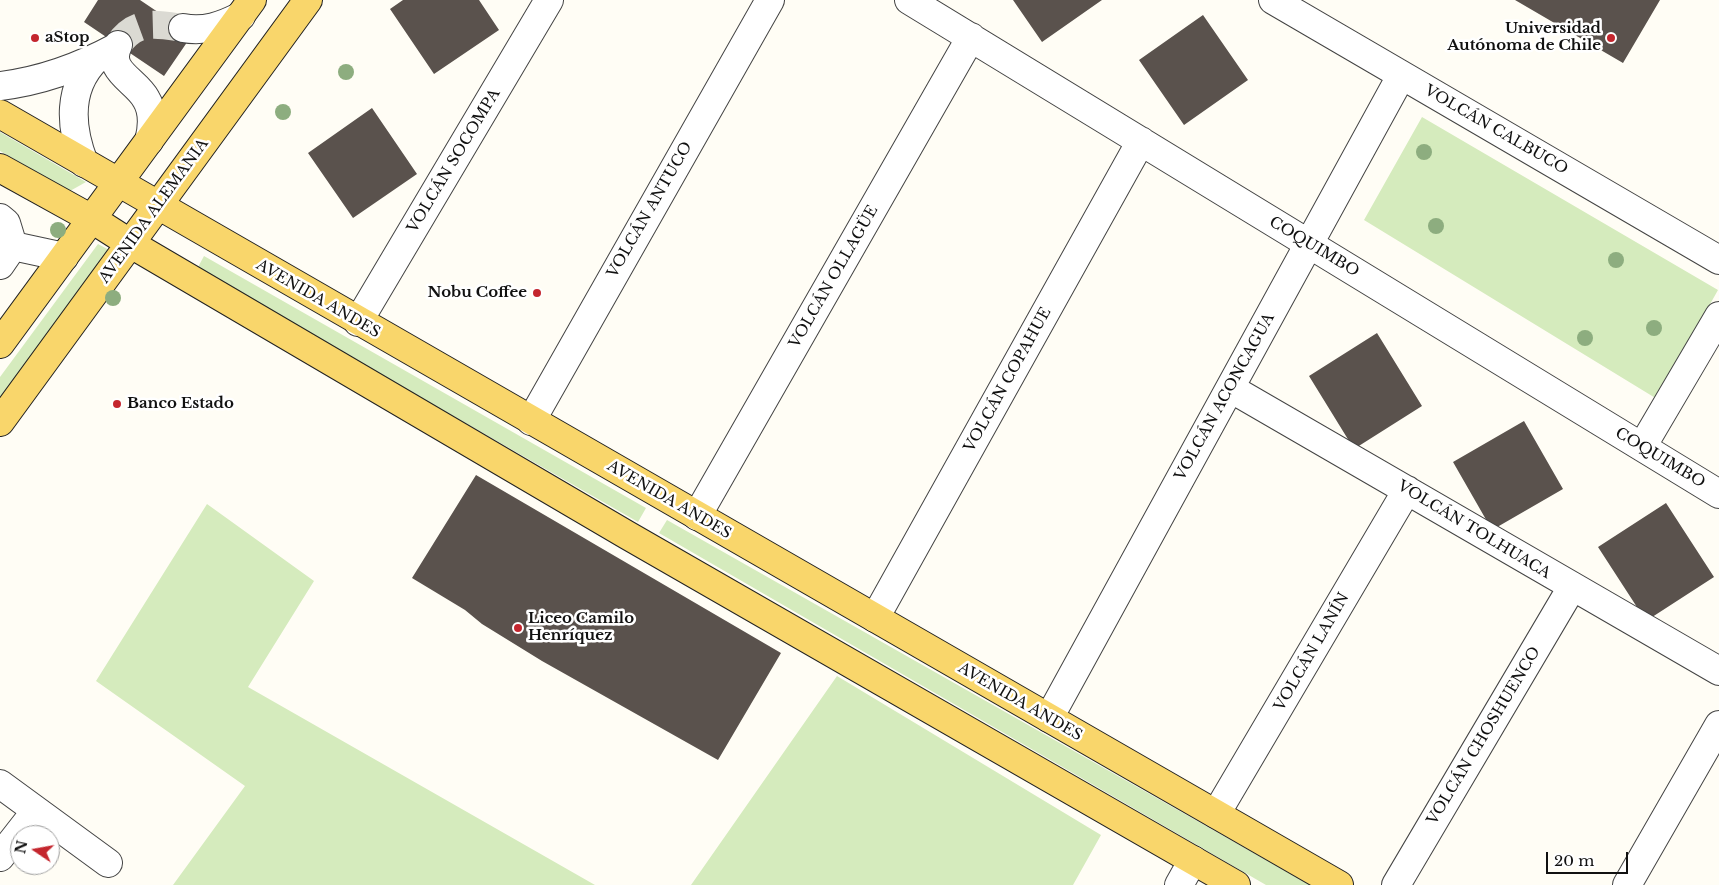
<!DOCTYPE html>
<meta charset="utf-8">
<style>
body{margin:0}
#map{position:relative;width:1719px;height:885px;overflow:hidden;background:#fffdf5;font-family:"Libre Baskerville",serif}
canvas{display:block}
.north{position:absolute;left:10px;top:825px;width:50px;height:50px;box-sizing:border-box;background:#fff;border:1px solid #a0a0a0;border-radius:50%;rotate:282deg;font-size:14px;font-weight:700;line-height:20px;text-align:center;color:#111}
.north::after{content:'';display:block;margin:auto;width:18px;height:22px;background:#c4262e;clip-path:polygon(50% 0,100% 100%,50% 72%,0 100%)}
.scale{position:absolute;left:1546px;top:852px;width:82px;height:22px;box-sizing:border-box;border:2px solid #111;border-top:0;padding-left:6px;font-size:15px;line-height:18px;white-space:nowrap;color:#111;-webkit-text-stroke:4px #fff;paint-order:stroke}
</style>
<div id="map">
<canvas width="1719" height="885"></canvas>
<div class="north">N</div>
<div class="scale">20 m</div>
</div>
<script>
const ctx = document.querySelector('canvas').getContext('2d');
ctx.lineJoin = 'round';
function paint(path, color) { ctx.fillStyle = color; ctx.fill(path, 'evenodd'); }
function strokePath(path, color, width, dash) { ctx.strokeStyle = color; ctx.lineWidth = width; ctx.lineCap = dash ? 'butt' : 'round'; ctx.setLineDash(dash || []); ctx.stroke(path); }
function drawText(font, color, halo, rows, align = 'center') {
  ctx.font = font + ' "Libre Baskerville",serif'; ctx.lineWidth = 5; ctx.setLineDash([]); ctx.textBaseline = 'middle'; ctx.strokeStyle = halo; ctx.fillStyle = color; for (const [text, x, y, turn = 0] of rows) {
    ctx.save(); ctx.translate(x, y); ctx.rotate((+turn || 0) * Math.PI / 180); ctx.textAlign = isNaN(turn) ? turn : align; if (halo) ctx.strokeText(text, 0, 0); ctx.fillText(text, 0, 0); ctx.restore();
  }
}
paint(new Path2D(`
 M1422,117L1718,290L1657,399L1364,220Z
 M0,132L86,182L70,191L0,151Z
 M98,244L111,251L0,404V377Z
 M204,256L646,508L638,522L197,269Z
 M207,504L314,581L248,687L595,885H173L245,786L96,681Z
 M667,520L1310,885H1266L659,533Z
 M837,676L1101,835L1073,885H691Z`), '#d5ebbd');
paint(new Path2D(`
 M98,0H140L192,35L164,76L84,22Z
 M403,0H479L499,30L434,74L390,9Z
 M1013,0H1102L1042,42Z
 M1515,0H1660L1623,63Z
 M1203,15L1248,80L1184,125L1139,60Z
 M372,108L417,174L353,218L308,153Z
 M1377,333L1422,406L1354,449L1309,376Z
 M1524,421L1563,489L1492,530L1453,462Z
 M476,475L781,653L718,760L542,661L482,624L465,610L412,578Z
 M1666,503L1714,577L1646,621L1598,547Z`), '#5a524d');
strokePath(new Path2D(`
 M118,45C136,19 156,24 183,28`), '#dbdad3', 28, [28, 14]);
const minor = new Path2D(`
 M909,0L1719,494
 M1273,0L1719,260
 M183,28C204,32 222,26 241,16
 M118,45C105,71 136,80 146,99C154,112 153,126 149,141
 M0,86C42,81 80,67 117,47
 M84,163C70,127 67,87 97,58
 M0,218L6,223L13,246
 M13,246L64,257
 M0,265L13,246
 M358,322L549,0
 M1230,388L1719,671
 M531,421L770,0
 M1642,447L1719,316
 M697,516L971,37
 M875,618L1141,141
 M1049,718L1401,76
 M0,784L108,863
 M1216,814L1407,490
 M0,857L36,811
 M1179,885L1193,860
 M1396,885L1572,587
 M1627,885L1719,725`);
const major = new Path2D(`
 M0,114L1339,885
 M0,168L92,219L131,244L627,535L1236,885
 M0,344L252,0
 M0,422L308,0`);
strokePath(minor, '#444', 30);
strokePath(major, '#222', 30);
strokePath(minor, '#fff', 28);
strokePath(major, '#f9d66b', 28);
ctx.fillStyle = '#8dad7f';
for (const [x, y] of [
 [346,72],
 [283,112],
 [1424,152],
 [1436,226],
 [58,230],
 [1616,260],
 [113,298],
 [1654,328],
 [1585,338]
]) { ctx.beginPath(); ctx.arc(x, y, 8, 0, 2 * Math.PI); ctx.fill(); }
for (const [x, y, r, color] of [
 [35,38,5,"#c4262e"],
 [1611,38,5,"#c4262e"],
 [537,293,5,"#c4262e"],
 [117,404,5,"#c4262e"],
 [518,628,5,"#c4262e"]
]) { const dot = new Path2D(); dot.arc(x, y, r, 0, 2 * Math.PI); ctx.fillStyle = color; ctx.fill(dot); strokePath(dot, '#fff', 2); }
drawText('bold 15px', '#111', '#fff', [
 ["Universidad",1601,29,"right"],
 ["Autónoma de Chile",1601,46,"right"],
 ["aStop",45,38],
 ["Nobu Coffee",527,293,"right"],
 ["Banco Estado",127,404],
 ["Liceo Camilo",528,619],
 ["Henríquez",528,636]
], 'left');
drawText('15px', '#111', '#fff', [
 ["VOLCÁN CALBUCO",1496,130,30],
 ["VOLCÁN SOCOMPA",454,161,-59],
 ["VOLCÁN ANTUCO",650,210,-60],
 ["AVENIDA ALEMANIA",154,211,-54],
 ["COQUIMBO",1314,247,31],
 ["VOLCÁN OLLAGÜE",834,277,-60],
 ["AVENIDA ANDES",318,299,30],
 ["VOLCÁN COPAHUE",1008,380,-61],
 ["VOLCÁN ACONCAGUA",1225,397,-61],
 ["COQUIMBO",1660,458,31],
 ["AVENIDA ANDES",669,500,30],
 ["VOLCÁN TOLHUACA",1474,530,31],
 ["VOLCÁN LANÍN",1312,652,-60],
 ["AVENIDA ANDES",1020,702,30],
 ["VOLCÁN CHOSHUENCO",1484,736,-59]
]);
</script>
